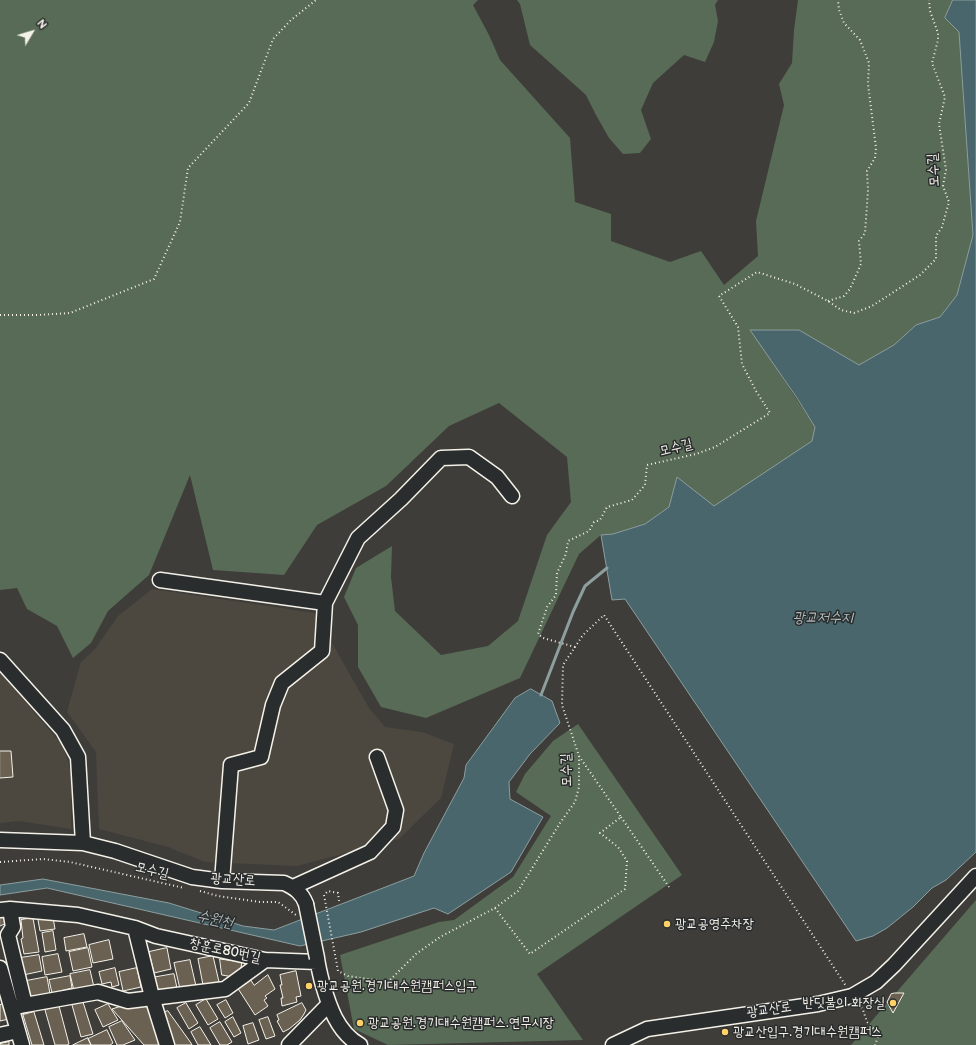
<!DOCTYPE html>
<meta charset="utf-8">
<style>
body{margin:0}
#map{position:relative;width:976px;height:1045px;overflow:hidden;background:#3e3d39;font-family:"Balsamiq Sans",sans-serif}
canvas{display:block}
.north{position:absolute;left:12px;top:12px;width:40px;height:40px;-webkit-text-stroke:3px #2a2d2e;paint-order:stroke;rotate:52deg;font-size:11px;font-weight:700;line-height:16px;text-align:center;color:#f4f1e8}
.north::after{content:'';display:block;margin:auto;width:14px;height:18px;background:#f4f1e8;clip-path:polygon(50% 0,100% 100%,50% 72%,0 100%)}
</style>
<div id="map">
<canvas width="976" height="1045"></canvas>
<div class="north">N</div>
</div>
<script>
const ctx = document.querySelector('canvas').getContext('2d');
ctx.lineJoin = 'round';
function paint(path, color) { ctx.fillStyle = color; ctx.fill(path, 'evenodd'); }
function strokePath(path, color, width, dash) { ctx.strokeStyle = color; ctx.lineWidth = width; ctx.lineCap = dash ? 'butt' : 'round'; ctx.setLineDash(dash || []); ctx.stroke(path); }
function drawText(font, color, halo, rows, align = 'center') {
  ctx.font = font + ' "Balsamiq Sans","Poor Story",sans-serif'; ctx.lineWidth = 3; ctx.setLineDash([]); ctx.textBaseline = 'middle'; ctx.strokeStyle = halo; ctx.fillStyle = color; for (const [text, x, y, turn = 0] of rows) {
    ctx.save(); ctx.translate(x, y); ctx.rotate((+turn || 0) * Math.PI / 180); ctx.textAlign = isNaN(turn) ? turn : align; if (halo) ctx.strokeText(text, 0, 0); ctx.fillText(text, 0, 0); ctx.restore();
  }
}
paint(new Path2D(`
 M152,589L315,613L369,708L385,727L422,732L454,744L441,798L399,839L297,866L205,862L168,847L99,829L96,752L67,712L81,662L95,649L118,616Z
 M0,672L63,746L71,771V829L19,821L0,823Z`), '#4c4840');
paint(new Path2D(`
 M0,0H478L473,5L489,35L500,60L570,138L575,202L611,214V241L670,262L701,251L724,285L758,256L756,221L784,105L779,84L792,63L794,30L798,0H953L945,18L959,31L973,235L957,296L940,317L916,325L894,345L859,365L799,330H751L815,427L812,441L714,507L677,478L669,507L645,524L613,534L601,535L579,554L520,678L426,718L381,707L358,667V625L344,597L356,568L392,546L391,577L395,611L441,655L488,646L518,621L547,535L571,502L567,457L499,403L449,426L386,486L317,525L284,575L213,570L190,475L149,575L108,611L91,643L73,658L57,626L27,609L17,588L0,590Z
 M517,0H718L715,5L718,21L714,42L705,62L684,55L653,83L641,110L651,139L640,153L623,154L609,138L596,115L586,95L530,45L520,4Z
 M578,724L682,875L537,974L583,1040L388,1045L354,1029L340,955L439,922L454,920L513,877L551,816L516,792L525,774L553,741Z
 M976,900V1045H851Z`), '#586b56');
const water = new Path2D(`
 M953,0H976V852L946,880L932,888L913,907L887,928L873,936L856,941L625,599L612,600L601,535L613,534L645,524L669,507L677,477L714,506L812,441L815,427L797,398L750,330H799L859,365L894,345L916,325L940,317L957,295L973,235L959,32L945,18Z
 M531,689L552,701L560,723L530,754L509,782L510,799L543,817L511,872L448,914L434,908L361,932L300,946L47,888L0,895V885L43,879L169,903L243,926L274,930L414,876L424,853L464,778L466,765L515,698Z`);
paint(water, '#49666d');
strokePath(water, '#8d9e9e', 1);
strokePath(new Path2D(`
 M541,695L573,612L585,586L607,568`), '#8d9e9e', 3);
const building = new Path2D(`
 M0,751H11L13,777L0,778Z
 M0,914H10L11,921L0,926Z
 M53,917L55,929L40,931L38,920Z
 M33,918L39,952L24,954L21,939L23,938L21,920Z
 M53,931L56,950L45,952L42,933Z
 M84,934L87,947L66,951L64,938Z
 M109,940L113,959L93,963L89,945Z
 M88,948L92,967L73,971L69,952Z
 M167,948L171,969L154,973L149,952Z
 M58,954L62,972L45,975L42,957Z
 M39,955L42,971L23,975L20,958Z
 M213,956L219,982L203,985L198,959Z
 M220,959L242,962L239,978L222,975Z
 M190,960L196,986L180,989L174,963Z
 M115,968L119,985L112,987L111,982L102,984L99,972Z
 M137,968L141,987L123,991L119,972Z
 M90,970L94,987L74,991L70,974Z
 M296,971L301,996L296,997L297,1002L282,1006L281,998H283L280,985H282L280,975Z
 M174,974L177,988L154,992L151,978Z
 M268,975L275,989L265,996L267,998L264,1000L268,1006L255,1015L237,987L250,979L254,985Z
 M70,976L72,988L52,993L49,980Z
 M47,977L50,994L29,998L26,981Z
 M895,993H904L893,1013L887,1002L891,994Z
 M206,999L218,1019L208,1025L196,1005Z
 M226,1000L233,1013L225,1018L217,1005Z
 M147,1001L160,1045H144L112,1009L131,1003Z
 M83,1002L93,1034L81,1037L72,1005Z
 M6,1003L9,1019L0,1021V1005Z
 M186,1003L198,1023L189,1029L177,1008Z
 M302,1003L306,1010L304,1014L300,1020L289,1029L283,1032L277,1021L279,1020L277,1015Z
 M108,1004L118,1020L103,1027L95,1010Z
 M59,1006L69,1044L67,1045H55L45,1010Z
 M168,1011L191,1043L192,1045H171L162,1013Z
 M34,1012L44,1045H32L23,1015Z
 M233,1017L241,1033L234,1037L225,1022Z
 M268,1017L275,1036L266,1039L259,1020Z
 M122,1021L135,1040L123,1045H117L109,1027Z
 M220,1022L232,1042L227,1045H220L210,1028Z
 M253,1023L259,1040L248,1044L243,1026Z
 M200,1027L211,1045H198L191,1032Z
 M107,1030L113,1043L110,1045H91L88,1039Z
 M88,1038L91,1045H73Z
 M9,1042V1045H0V1044Z`);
paint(building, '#6b6152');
strokePath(building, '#f4f1e8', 1);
const minor = new Path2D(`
 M160,580L325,603
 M0,660L63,730L78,757L83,843
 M0,840L83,843L115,851L192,877L222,881L284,883C295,888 302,893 306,904
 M222,881L231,765L261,757L273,705L282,683L322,651L325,603L358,538L401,499L441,458L469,457L497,477L512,496
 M293,887L370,852L393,827L396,810L377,757
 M10,909L13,927L8,935L25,1005
 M0,910L10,909L78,915L135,928L156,936L265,960L317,962
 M135,928L152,997L167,1045
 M317,958C318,966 320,974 322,982C329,1006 337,1032 360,1045
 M0,968L22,1045
 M12,1008L25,1005L98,992L128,1001L225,989L265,960
 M0,1035L18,1031
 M289,1045L328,1005
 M613,1045L647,1029L818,1004L852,996L876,982L894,965L976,876`);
strokePath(minor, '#f4f1e8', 17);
strokePath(new Path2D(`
 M828,301L844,296L850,289L861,264L859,241L865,233L868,190L867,171L875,158L876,148L868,84L869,63L860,40L844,23L839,10L838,0
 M0,315H38L70,313L154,279L180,222L188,168L249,103L273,39L291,20L316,0
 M575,647L543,638L538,634L547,607L556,595L557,573L566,554L568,541L589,531L594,522L600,520L607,507L632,500L645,485L647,465L696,454L715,447L770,413L756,391L742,364L738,327L719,296L757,272L795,284L828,301L841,310L854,313L872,306L920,275L936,259V236L942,227L949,202L943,186L946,170L939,124L945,97L932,63L938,40V33L930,11L929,0
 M621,817L669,887
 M0,862L43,859L70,862L184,888
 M200,891L218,896L260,902H278L296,915
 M339,901L338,893L328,891L324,895L338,971L348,976L388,982L416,954L440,937L495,908L518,891L560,823L575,802L579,787V756L562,705L563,665L583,635L604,615L846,986
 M495,908L530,954L625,889L627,861L618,847L600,833L621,817L579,756
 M859,1004L863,1010L867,1022L879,1034L875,1045`), '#f4f1e8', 2, [1, 3]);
strokePath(minor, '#2a2d2e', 14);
const minorBridge = new Path2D(`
 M306,904L317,958`);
strokePath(minorBridge, '#f4f1e8', 17, []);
strokePath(minorBridge, '#2a2d2e', 14);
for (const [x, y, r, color] of [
 [667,924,4,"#ffd166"],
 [309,986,4,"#ffd166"],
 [893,1003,4,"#ffd166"],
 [360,1023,4,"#ffd166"],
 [725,1032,4,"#ffd166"]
]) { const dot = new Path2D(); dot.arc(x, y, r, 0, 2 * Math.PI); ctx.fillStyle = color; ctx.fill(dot); strokePath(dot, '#2a2d2e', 1.5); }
drawText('14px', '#f4f1e8', '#2a2d2e', [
 ["모수길",934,170,-94],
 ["모수길",676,448,-14],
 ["모수길",567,770,-92],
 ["모수길",152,871,13],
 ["광교산로",233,880,4],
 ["창훈로80번길",225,951,12],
 ["광교산로",769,1010,-8]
]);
drawText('14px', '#f4f1e8', '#2a2d2e', [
 ["광교공영주차장",675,924],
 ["광교공원.경기대수원캠퍼스입구",317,986],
 ["반딧불이 화장실",885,1003,"right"],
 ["광교공원.경기대수원캠퍼스.연무시장",368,1023],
 ["광교산입구.경기대수원캠퍼스",733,1032]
], 'left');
drawText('italic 15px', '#b0b9b7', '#2a2d2e', [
 ["광교저수지",823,618],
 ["수원천",215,920,13]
]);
</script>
